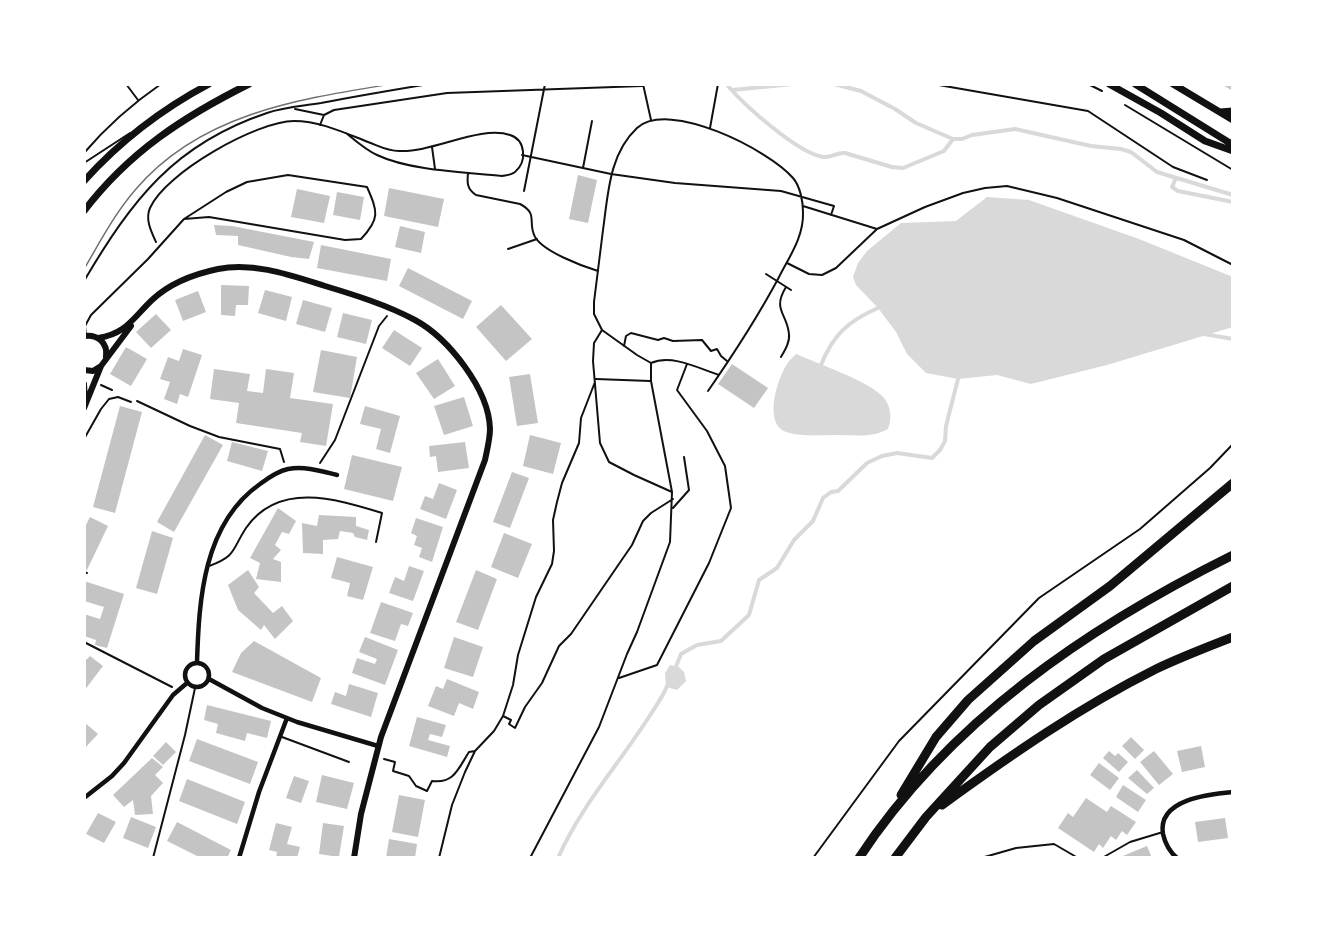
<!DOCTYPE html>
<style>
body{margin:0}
#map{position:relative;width:1317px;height:942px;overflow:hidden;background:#fff;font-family:"Nunito Sans",sans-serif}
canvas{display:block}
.frame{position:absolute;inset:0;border:86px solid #fff;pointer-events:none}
</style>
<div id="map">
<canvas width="1317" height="942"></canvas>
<div class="frame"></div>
</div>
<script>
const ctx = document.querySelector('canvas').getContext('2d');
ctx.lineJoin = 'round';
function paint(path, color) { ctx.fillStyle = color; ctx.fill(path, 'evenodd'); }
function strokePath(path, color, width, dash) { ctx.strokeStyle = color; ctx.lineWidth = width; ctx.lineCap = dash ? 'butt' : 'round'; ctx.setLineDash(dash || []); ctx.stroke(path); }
paint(new Path2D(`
 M987,197L1029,200L1139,239L1233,277V327L1107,365L1031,384L997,375L958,379L926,373L907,354L896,332L878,308L856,285L853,277L858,263L867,251L901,223L956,221Z
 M796,354C816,363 872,382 884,398C891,407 892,418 888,429C872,438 856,435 838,435C822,435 802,437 786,432C763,424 777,379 787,364C789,361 793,357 796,354Z
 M670,665L679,667L684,672L686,681L677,690L666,687L665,673Z`), '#d9d9d9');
strokePath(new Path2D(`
 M834,84L861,91L895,109L916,123L953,139
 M728,86C745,106 798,153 823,157C832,158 837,152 845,153L892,167L903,168L944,151L953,139H962L972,135L1015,129L1091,146L1121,149L1131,152L1157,172L1233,195
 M732,90L793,84
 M1176,178L1172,187L1178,191L1233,202
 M1204,334L1233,339
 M821,365C833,335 848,321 878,308
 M675,669L681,654L697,645L721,641L749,615L759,580L777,568L794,540L813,521L823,498L831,492L838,491L867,463L882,456L897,453L932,458L940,450L945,441L946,426L959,375
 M558,858C580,808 617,766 647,720C654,709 663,697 668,684`), '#d9d9d9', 4);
paint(new Path2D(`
 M1221,84H1233V91Z
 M578,175L597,180L588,223L569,219Z
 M389,188L444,199L438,227L384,216Z
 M297,189L330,196L324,223L291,217Z
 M337,192L364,197L360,220L333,215Z
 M214,225L232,226L314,242L309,259L291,257L238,245V236L216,235Z
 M400,226L425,232L421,253L395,247Z
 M321,245L391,259L387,281L317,268Z
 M408,268L472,301L463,319L399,286Z
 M221,285L249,286L248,305H236L235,316L221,315Z
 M265,290L292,297L286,321L258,313Z
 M198,291L206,312L183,321L175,300Z
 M303,300L332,308L325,332L296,324Z
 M501,305L532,339L506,361L476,327Z
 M343,313L372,320L366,344L337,337Z
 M156,314L171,330L151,348L136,332Z
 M394,330L422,348L410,366L382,348Z
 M126,347L147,359L131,386L110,374Z
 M183,349L202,355L188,397L180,394L177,404L164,399L170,382L160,379L168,357L179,361Z
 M321,350L357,357L350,398L313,392Z
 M438,359L455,386L434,399L416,373Z
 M732,364L768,388L754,408L718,384Z
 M214,369L250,374L247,391L263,393L266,369L294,373L290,398L333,404L326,446L300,442L302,433L236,423L239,403L210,399Z
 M530,374L538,423L517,426L509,377Z
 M464,397L473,426L444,435L434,406Z
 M120,406L142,412L115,513L93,507Z
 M365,406L400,416L390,453L376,449L381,429L360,424Z
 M205,435L223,445L174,532L157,522Z
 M530,435L561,443L553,474L523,466Z
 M232,442L268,451L262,471L227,461Z
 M465,442L469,468L438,472L436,456L430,457L429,446Z
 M352,455L402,467L393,501L344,489Z
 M512,472L529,478L510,528L493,522Z
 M439,483L457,490L446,519L420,509L425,496L433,499Z
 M278,508L296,521L289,534L282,532L275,545L281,550L273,559L281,562V582L256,579L260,563L250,558Z
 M319,515L356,517V526L369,530L367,540L355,537L353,533L340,531L338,539L323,540V554L303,553L302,523L317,526Z
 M90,517L108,526L87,570L84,569V529Z
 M416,518L443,527L432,562L419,557L422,548L414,545L417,536L411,533Z
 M152,531L173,538L157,594L136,588Z
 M504,533L532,544L518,578L491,567Z
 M337,557L373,567L363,600L347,596L350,583L331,578Z
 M409,566L424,571L413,601L389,593L395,577L404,581Z
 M248,570L259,587L254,593L273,613L282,606L293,621L275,639L264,625L261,630L238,610L228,585Z
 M476,570L497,579L478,630L456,622Z
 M84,581L124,594L107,648L95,645L96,640L84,636L86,629H84V614L100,619L104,607L84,601Z
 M381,602L413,613L408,626L401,624L395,641L370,633Z
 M365,637L398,650L385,685L352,673L357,658L375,664L377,659L359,652Z
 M454,637L483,647L473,677L444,668Z
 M254,641L321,678L312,702L232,672L241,653Z
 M90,656L103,666L84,691V662Z
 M447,679L479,692L473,709L459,703L454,716L428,706L436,686L443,689Z
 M349,684L378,693L371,717L331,704L335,692L346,696Z
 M207,705L271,721L267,738L247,733L245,741L216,733L218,724L204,720Z
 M417,717L446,725L442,737L430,734L428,740L450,746L447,757L409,746Z
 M84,722L98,734L84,749Z
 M1131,737L1144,750L1135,759L1122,746Z
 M197,739L258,762L250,784L189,761Z
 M166,742L176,752L163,765L153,756Z
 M1201,746L1205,767L1182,772L1177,751Z
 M1109,751L1115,756L1118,753L1128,762L1119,772L1103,758Z
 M1154,751L1173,774L1159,785L1140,762Z
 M152,758L163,767L155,775L163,783L151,796L153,814L135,815L133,800L124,807L113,795Z
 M1099,763L1119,778L1110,790L1090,775Z
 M1137,770L1154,788L1147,794L1128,778Z
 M322,775L354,783L347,809L316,802Z
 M294,776L309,781L301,803L286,798Z
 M187,779L245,802L237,824L179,801Z
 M1123,785L1146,800L1138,812L1116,797Z
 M399,795L425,800L418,837L392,832Z
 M1086,798L1107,812L1111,806L1136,822L1127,835L1122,831L1116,840L1111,836L1103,848L1099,844L1094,852L1058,828L1068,813L1073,817Z
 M98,813L116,822L104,843L86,834Z
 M131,817L156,827L148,848L123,838Z
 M1225,818L1228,838L1198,842L1195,822Z
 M177,822L231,850L227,858H201L167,841Z
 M276,823L292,827L287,844L300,847L297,858H276L277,852L269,850Z
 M323,823L344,826L339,857L319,854Z
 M389,839L417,844L415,858H386Z
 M1147,846L1152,858H1118Z`), '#c4c4c4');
strokePath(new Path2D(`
 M643,84L651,120
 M933,84L1088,111L1173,167L1207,180
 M1088,84L1102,91
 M1125,105L1233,170
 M295,109L324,115
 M320,125L324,115L334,110L447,93L642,86
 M710,128L718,84
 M432,147L435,169
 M522,155L611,174L675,183L781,191L834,206L831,215
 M583,168L592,121
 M468,173C467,183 467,189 476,195L520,204C539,214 527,222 535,237C544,252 582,266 598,271
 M524,191L545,84
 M803,206L877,229
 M156,242C151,231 145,219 150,208C165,173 257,121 294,121C320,121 345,133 368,142C379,146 387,151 399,151C432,153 480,125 510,135C526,140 527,162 515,172C511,175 507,175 502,176C465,172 411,171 377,155C366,150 356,141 346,133
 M508,249L537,239
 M787,263L809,274L822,275L836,268L877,229L925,207L963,193L985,188L1007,186L1057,198L1184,240L1233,265
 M766,274L791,290
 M84,281C132,200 174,144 267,113C284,107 303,106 321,103C357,96 393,90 429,84
 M624,346L626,336L631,333L658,340L664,338L673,341L702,340L711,351L717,349L721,356L727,361
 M781,357C785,350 790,342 789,334C787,313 772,310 786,287
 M651,363C672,354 698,368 719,375
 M596,379L650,381
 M101,385L112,390
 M137,401L190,426L219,437L280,449L284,462
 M320,463L335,440L379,326L387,316
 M672,492L634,475L609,462L600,443L593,361L594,343L602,330L594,314V302C597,278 600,254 603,230C608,195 609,154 637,128C669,99 769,150 793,178C800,186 803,201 803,212C804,237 789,257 778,279C757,318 733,355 708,391
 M673,508L689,490L684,457
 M84,642L172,687
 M619,678L657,665L709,563L731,508L725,466L707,431L677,390L687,364
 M503,716L511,720L509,724L515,728L525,707L542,683L559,646L571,634L621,561L632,545L643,521L651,513L673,499
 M384,759L395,762L393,771L409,776L416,786L427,791L432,781C454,784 458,769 469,752L475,751
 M439,858L452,805L465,772L475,751L494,731L503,716L513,685L518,655L536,597L552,564L554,551L553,520L557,502L562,483L579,443L581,418L595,382
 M530,858L599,727L627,654L637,632L670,542L672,492L651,381V363L637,355L602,330
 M813,858L899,741L1039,598L1140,529L1210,468L1233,444`), '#111', 2);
strokePath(new Path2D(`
 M126,84L138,100
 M84,153C107,126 132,104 161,84
 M84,163L130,133
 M86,336L85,326L91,315L148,259L184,219L226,192L247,182L288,175L367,187C378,212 380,219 361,239L345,240L209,217L184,219
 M84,439L101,409L109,399L118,397L131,402
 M209,566C237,556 232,549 246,528C279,481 336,499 382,513L376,542
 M84,572L87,573
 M282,737L349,762
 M153,858L185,735L195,688
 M981,858L1016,848L1054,844L1078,858
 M1102,858L1130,842L1163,832`), '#111', 2);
strokePath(new Path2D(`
 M197,662C199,600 203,524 260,484C268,478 278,471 288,469C305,466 321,471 337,475
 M185 675a12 12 0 1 1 24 0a12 12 0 1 1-24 0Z
 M209,679L262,708L297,722L378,746
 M84,798L112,776L124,763L173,695L187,683
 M239,858L259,792L287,718
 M1177,858C1170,852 1165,843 1163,834C1157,799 1210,794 1233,792`), '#111', 4.5);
strokePath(new Path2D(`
 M84,336C98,334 108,343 106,357
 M98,338C126,334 133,318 152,300C170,283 194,274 218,269C254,262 290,275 325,286C355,295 387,305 415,320C448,338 489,389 490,429C490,439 487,450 485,460L381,737L361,814L354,858
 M84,370L93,371L101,366
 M84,384L85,401
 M84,408L101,366L131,326`), '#111', 6);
strokePath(new Path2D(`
 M1109,84L1161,113L1205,141L1233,151
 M1135,84L1233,145
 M1173,84L1233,120
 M1220,112L1233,111
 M84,181C120,141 162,109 209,84
 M84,211C129,152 183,117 249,84`), '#111', 7);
strokePath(new Path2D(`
 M901,795L936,737L968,700L1034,641L1110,586L1233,483
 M942,805C1011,755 1080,707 1156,669C1181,657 1207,647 1233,637
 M859,858C949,721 1088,627 1233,555
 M895,858L926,817L990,747L1039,705L1104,659L1233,586`), '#111', 9);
strokePath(new Path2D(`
 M84,269C100,242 115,213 136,189C201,113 300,99 392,84`), '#707070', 1.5);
</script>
